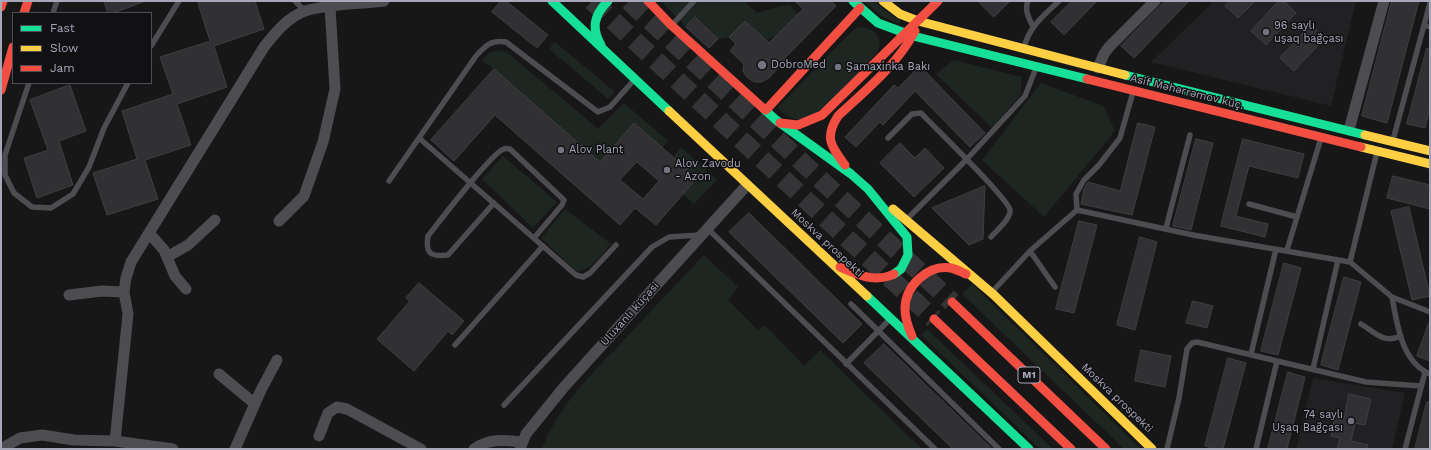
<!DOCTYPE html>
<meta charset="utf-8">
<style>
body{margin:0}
#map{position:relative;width:1431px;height:450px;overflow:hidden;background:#171717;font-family:"Work Sans",sans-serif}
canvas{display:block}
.frame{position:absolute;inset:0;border:2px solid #a6a8b9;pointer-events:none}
.legend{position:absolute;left:12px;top:12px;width:140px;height:72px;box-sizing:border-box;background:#111113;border:1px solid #4d4d55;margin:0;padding:5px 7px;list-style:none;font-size:12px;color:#a6a8b9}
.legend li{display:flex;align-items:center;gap:8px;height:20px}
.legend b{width:20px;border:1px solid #4d4d55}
</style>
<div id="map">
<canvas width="1431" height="450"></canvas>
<div class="frame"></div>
<ul class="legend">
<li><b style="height:5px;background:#16e098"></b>Fast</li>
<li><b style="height:5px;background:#ffcf43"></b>Slow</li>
<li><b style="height:5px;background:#f24e42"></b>Jam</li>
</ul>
</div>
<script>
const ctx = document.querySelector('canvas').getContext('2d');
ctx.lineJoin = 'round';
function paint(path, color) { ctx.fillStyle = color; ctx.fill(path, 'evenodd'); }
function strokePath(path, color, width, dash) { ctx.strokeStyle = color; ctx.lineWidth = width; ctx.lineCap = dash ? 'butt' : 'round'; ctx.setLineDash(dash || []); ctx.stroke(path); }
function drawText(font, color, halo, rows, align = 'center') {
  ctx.font = font + ' "Work Sans",sans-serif'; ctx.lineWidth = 3; ctx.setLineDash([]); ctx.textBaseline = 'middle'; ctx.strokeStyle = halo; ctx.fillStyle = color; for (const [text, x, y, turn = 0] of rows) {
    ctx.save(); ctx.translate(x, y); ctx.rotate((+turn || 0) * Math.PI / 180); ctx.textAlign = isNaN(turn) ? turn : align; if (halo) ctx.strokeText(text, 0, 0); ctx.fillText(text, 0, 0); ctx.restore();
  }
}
paint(new Path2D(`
 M1214,1H1356L1331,106L1151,62Z
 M1313,378L1405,393L1392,449H1296Z`), '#212123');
paint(new Path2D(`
 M661,1H744L757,13L789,4L798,14L776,36L765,40L745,21L729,37L718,39L695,17L686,27Z
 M864,1H874L887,12L901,21L899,24L881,16Z
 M863,27C872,29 879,34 880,44L877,53C861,69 825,114 804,119C793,121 784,115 777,108L849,34L856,28Z
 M555,42L615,92L608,99L549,49Z
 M501,50L507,52L598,129L624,103L668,141L662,148L634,123L600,162L494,69L482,60L489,53Z
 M954,60L1021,77V94L992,128L936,74Z
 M1041,83L1103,106L1115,131L1044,217L982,160Z
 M681,147L717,180L694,204L683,194L697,178L673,157Z
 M503,156L557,202L533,228L482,179Z
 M565,209L611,244C601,255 591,271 576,271L541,238Z
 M704,255L738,287L728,300L758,330L765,325L804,366L820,350L922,449H542C558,406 592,373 624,340C650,312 677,283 704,255Z
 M972,284L1141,449H1124L962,294Z
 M927,329L1053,449H1040L921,335Z`), '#1e2621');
const building = new Path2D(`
 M104,1H143V2L113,13H108Z
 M205,1H255L264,29L214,46L227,87L177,104L191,145L145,160L158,199L107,215L93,173L137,159L122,111L173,94L160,57L210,41L198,3Z
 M501,1H506L548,35L537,48L492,12Z
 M795,1H831L836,6L785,58L786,59L770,77L762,82H754L747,77L743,71L744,64L730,51L736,44L729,37L745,21L769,43L803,9Z
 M978,1H1010L994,17Z
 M1072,1H1097L1064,35L1051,22Z
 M1165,1H1189L1134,58L1121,46Z
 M1230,1H1255L1238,18L1225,6Z
 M1279,1H1284L1296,13L1266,45L1251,31Z
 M1392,1H1419L1387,123L1362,116Z
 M695,17L718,39L709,48L686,27Z
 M1311,25L1325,38L1294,71L1280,58Z
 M1427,48L1430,49V108L1425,128L1407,124Z
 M920,66L985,133L970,147L915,91L883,125L880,122L856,147L845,137L894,85L898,88Z
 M494,69L600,162L634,123L697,178L656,225L635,208L620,225L495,115L454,161L431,140ZM637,162L659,181L643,199L620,180Z
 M70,85L86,131L59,141L73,185L37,198L24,158L48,150L30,100Z
 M1138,123L1155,127L1132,215L1081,204L1084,189L1088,182L1120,191Z
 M1196,139L1213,143L1191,230L1173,226Z
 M1243,139L1304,154L1298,178L1249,166L1236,216L1268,224L1265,237L1221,226Z
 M900,143L915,158L925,148L944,168L914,197L880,163Z
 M1393,176L1430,185V209L1387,198Z
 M985,186L983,239L969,245L932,208Z
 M1409,207L1430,296L1412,300L1391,211Z
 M749,213L862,324L843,343L729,232Z
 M1079,221L1097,225L1074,313L1056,309Z
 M1140,237L1157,242L1135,330L1117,325Z
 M1284,263L1301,268L1278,355L1261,351Z
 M1344,277L1361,282L1338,370L1321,365Z
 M419,283L464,321L452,335L448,331L414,371L377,339L410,301L406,298Z
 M1193,301L1213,306L1207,328L1186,323Z
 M1429,323H1430V361L1417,356Z
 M884,344L992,449H953L864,363Z
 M1141,350L1171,356L1165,387L1135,381Z
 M1228,358L1246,363L1223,449H1216L1205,446Z
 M1288,372L1305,377L1287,449H1268Z
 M1349,394L1371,399L1365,425L1355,423L1351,441L1368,445L1367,449H1337L1340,438L1331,436L1335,416L1344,418Z
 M1427,402H1430V449H1415Z`);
paint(building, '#313133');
strokePath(building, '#3f3f43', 1);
strokePath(new Path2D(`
 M592,1L934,319
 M629,1L952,302`), '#343437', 19, [19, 10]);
strokePath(new Path2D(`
 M295,1L305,11
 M1028,1C1024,10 1029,18 1033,27
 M53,13L57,1
 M672,25L694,1
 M1424,25L1430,27
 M151,46L179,1
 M1024,48C1028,28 1044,15 1059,1
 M29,83L5,155V175L14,193L32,207L51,208L73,194L89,167L104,128L128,83
 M419,138L576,275L583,277L590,273L616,245
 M888,138L912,114L921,113C934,127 1008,198 1010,210C1011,219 996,231 991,237
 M1393,140L1430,3
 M1377,152L1350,262L1392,297L1430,312
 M389,181L476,56C486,45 491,40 506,42L598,112L610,107L634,80
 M494,203L448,255C431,257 425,254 428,236C439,222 492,152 504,149C506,148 508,149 510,149L564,200L562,205L534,238
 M1249,204L1297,217
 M1077,210L1193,235L1350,262
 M907,219L966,160L1025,96L1036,68
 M1166,228L1190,135
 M708,229L935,449
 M1287,250L1321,138
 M1030,251L1055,287
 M992,292L1030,251L1077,210L1076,194L1084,180L1099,165L1120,138L1133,92
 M1392,297C1397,323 1401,362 1430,374
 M851,304L999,449
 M1361,324C1376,333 1383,344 1401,336
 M455,345L543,246
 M1251,354L1276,249
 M1277,361L1366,382L1421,386
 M846,364L890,319
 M1313,369L1338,260
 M504,405L652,247L669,237L700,235
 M1167,449L1179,398L1187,349L1192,343L1197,342L1277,361L1256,449
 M1405,449L1425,372`), '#4c4c51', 5.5);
strokePath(new Path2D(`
 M1098,68L1104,54L1109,47L1155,1
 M1349,130L1384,1
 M279,221L304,196L323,142L335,89L330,7
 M149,233L164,250L175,276L186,289
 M167,257L188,245L215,220
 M69,295L102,291L124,292
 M219,374L255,404
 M319,436L328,413L337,407L347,409L421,449
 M115,441L128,314L124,292L126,278L131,262L264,47C275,33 288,17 305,11C326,4 361,4 384,1
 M1,449L20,438L42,435L74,440L115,441L173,449
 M235,449L261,390L277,360
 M474,449C489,438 504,440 522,442
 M520,449L526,434L564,387L747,185`), '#4c4c51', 11);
strokePath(new Path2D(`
 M552,1L669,111
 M853,1L878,23L913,36L1087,79
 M601,45C591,28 594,15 608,1
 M1125,75L1365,135
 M764,109L776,120L851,174L868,189L907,237L908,255L901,269L894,274
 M867,296L1029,449`), '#16e098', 9);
strokePath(new Path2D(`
 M883,1L900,14L918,21L1125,75
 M669,111L867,296
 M1365,135L1430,151
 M1361,147L1430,164
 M893,209L994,295L1152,449`), '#ffcf43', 9);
strokePath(new Path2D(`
 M648,1L671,25L764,109
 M1,7L3,1
 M24,13L28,1
 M1087,79L1361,147
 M1,90L13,47
 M766,110L860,8
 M780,123L798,125L822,115L938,1
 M845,165C831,146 824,138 838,116C866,90 897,65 915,31
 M840,267C858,275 875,283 894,274
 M952,302L1106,449
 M934,319L1071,449
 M912,336C908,327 905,319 905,309C905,286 928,264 951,268C956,269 961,272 966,274`), '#f24e42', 9);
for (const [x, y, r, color] of [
 [1266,32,4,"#747580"],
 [762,65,5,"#747580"],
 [838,67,4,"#747580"],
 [561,150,4,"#747580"],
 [667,170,4,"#747580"],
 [1351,421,4,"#747580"]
]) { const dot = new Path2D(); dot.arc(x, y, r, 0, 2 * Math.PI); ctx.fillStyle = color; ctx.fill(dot); strokePath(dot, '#111113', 1.5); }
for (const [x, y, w] of [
 [1029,375,22]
]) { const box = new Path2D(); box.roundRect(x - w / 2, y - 8, w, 16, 3); ctx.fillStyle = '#111113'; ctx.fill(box); strokePath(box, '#a6a8b9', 1); }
drawText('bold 10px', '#a6a8b9', null, [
 ["M1",1029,375]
]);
drawText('11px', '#a6a8b9', '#111113', [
 ["96 saylı",1274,26],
 ["uşaq bağçası",1274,39],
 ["DobroMed",771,65],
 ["Şamaxinka Bakı",846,67],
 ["Alov Plant",569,150],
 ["Alov Zavodu",675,164],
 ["- Azon",675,177],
 ["74 saylı",1343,415,"right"],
 ["Uşaq Bağçası",1343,428,"right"]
], 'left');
drawText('11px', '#a6a8b9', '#111113', [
 ["Asif Məhərrəmov küç.",1187,92,14],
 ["Moskva prospekti",827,243,43],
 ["Uluxanlı küçəsi",630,314,-48],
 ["Moskva prospekti",1117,398,44]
]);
</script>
